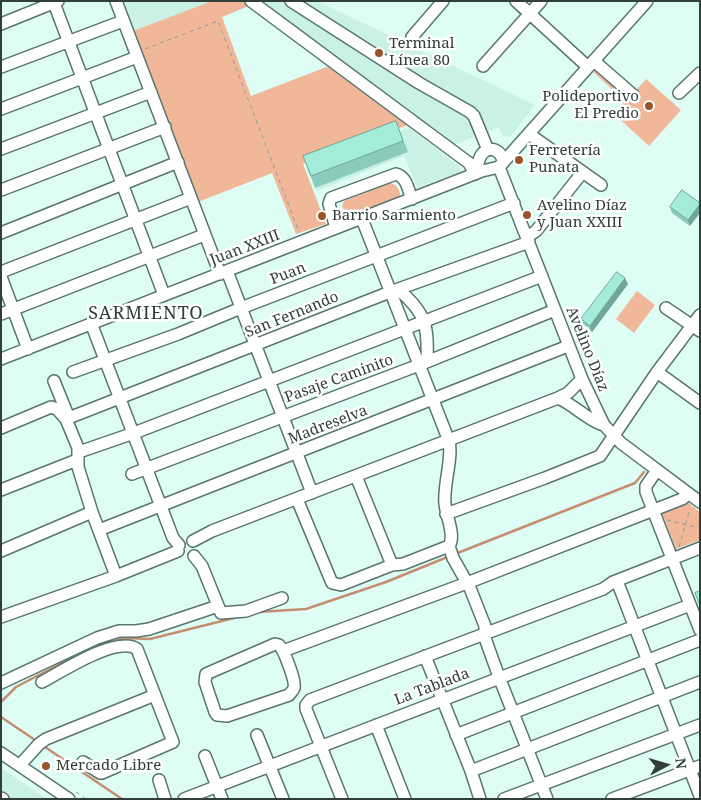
<!DOCTYPE html>
<meta charset="utf-8">
<style>
body{margin:0}
#map{position:relative;width:701px;height:800px;overflow:hidden;background:#defdf4;font-family:"Noto Serif",serif}
canvas{display:block}
.frame{position:absolute;inset:0;border:2px solid #313e3a;pointer-events:none}
.north{position:absolute;left:641px;top:740px;width:50px;height:50px;-webkit-text-stroke:4px #fff;paint-order:stroke;rotate:84deg;font-size:14px;font-weight:700;line-height:20px;text-align:center;color:#313e3a}
.north::after{content:'';display:block;margin:auto;width:18px;height:22px;background:#313e3a;clip-path:polygon(50% 0,100% 100%,50% 72%,0 100%)}
</style>
<div id="map">
<canvas width="701" height="800"></canvas>
<div class="frame"></div>
<div class="north">N</div>
</div>
<script>
const ctx = document.querySelector('canvas').getContext('2d');
ctx.lineJoin = 'round';
function paint(path, color) { ctx.fillStyle = color; ctx.fill(path, 'evenodd'); }
function strokePath(path, color, width, dash) { ctx.strokeStyle = color; ctx.lineWidth = width; ctx.lineCap = dash ? 'butt' : 'round'; ctx.setLineDash(dash || []); ctx.stroke(path); }
function drawText(font, color, halo, rows, align = 'center') {
  ctx.font = font + ' "Noto Serif",serif'; ctx.lineWidth = 5; ctx.setLineDash([]); ctx.textBaseline = 'middle'; ctx.strokeStyle = halo; ctx.fillStyle = color; for (const [text, x, y, turn = 0] of rows) {
    ctx.save(); ctx.translate(x, y); ctx.rotate((+turn || 0) * Math.PI / 180); ctx.textAlign = isNaN(turn) ? turn : align; if (halo) ctx.strokeText(text, 0, 0); ctx.fillText(text, 0, 0); ctx.restore();
  }
}
paint(new Path2D(`
 M122,1H212L133,31Z
 M264,1H317L535,105L510,137L503,136L499,127L456,144H449Z
 M409,128L460,167V172L417,187L404,156L317,191L307,168Z
 M1,768L47,799H1Z`), '#caf1e6');
paint(new Path2D(`
 M212,1H246L251,5L222,17L251,96L329,66L408,125L303,164L326,224L296,234L272,173L198,202L133,31Z
 M598,66L631,96L646,79L681,110L649,146L614,114L625,101L593,72Z
 M389,183C396,184 398,187 400,193L399,199L350,217H347L342,206L344,201Z
 M637,291L655,305L634,333L616,319Z
 M687,502L700,512V540L676,549L661,511Z`), '#f0b799');
strokePath(new Path2D(`
 M455,554L635,483L644,472
 M258,612L306,609L386,582L450,556
 M1,702L16,687L58,665L99,646L125,638L150,639L238,617
 M1,717L35,740
 M45,747L122,799`), '#c58e71', 2.5);
const minor = new Path2D(`
 M116,1L220,274
 M251,1L469,163L475,174
 M291,1L419,83L470,112L474,116L488,150
 M516,1L588,67
 M54,3L164,295
 M1,24L58,1
 M412,37L443,1
 M594,61L633,95
 M483,66L541,1
 M1,67L123,21
 M679,93L700,73
 M1,109L137,57
 M529,134L601,185
 M1,149L151,92
 M499,167L582,379L604,425L621,443L700,502
 M499,167L647,1
 M475,174C477,169 478,159 482,154C490,144 502,151 503,162
 M1,190L165,127
 M362,219L449,441C453,459 443,484 445,504C446,516 456,536 449,546
 M336,228L329,204L331,198L396,174C407,177 408,190 412,199
 M1,233L178,162
 M527,237L536,231L582,173
 M227,271L312,493
 M1,272L191,198
 M1,277L28,349
 M399,290C427,314 428,327 427,361
 M666,308L700,331
 M1,314L204,235
 M91,323L173,538L179,545
 M1,359L482,171L499,167
 M73,372L178,334L241,308L514,203
 M657,372L700,403
 M54,381L69,418
 M558,398L568,393L582,379
 M66,419L390,292L529,242
 M1,428L51,407L57,409L66,419L78,448V467L92,512L116,576
 M79,452L134,433L542,276
 M657,470L646,486V492L700,630
 M132,474L419,365L555,310
 M356,476L392,565
 M1,490L77,460
 M297,499L332,583L341,585L392,565L403,564L449,546
 M446,514L545,478L600,456L657,372L700,315
 M99,530L568,346
 M193,541L212,531L558,398C573,404 590,422 604,425
 M449,546L453,558L470,588L485,626V638L499,677L547,799
 M1,551L92,512
 M194,556L202,566L221,613L246,611L282,598
 M617,581L700,796
 M1,617L116,576L178,551
 M275,644L279,645C284,650 296,681 294,688C293,691 291,692 289,695L227,716L217,715L215,712L205,682L206,674Z
 M283,651L467,583L682,499L688,494
 M425,656L471,771L480,799
 M42,682C61,672 117,635 137,649L173,742L102,773H100L83,762
 M1,683L97,638L119,631H136L149,629L218,606
 M376,725L405,799
 M257,735L283,799
 M456,735L700,640
 M1,753L69,799
 M205,756L222,799
 M20,765L39,744L46,739L155,695
 M471,771L700,682
 M159,780L165,799
 M1,798L3,799
 M184,799L690,605
 M342,799L306,709V705L310,700L603,589L613,582L700,548
 M504,799L700,725
 M612,799L700,766`);
strokePath(minor, '#59756e', 14);
strokePath(new Path2D(`
 M145,49L218,21L299,232
 M667,520L700,528
 M679,547L690,508
 M76,792L86,799`), '#889e97', 1, [4, 4]);
strokePath(minor, '#fff', 11);
paint(new Path2D(`
 M396,121L408,152L315,188L303,156Z
 M700,203L690,226L672,213L670,207Z
 M628,284L592,332L584,325L581,319Z`), '#8bcbbb');
paint(new Path2D(`
 M700,204V213L690,226L688,220Z
 M625,278L628,284L592,332L590,326Z`), '#71a598');
const building = new Path2D(`
 M396,121L403,141L311,176L303,156Z
 M682,190L700,203V204L688,220L670,207Z
 M617,272L625,278L590,326L581,319Z
 M700,591V606L695,593Z`);
paint(building, '#a2ecd9');
strokePath(building, '#71a598', 1);
for (const [x, y, r, color] of [
 [379,53,5,"#9a542b"],
 [649,106,5,"#9a542b"],
 [519,160,5,"#9a542b"],
 [527,215,5,"#9a542b"],
 [322,216,5,"#9a542b"],
 [46,766,5,"#9a542b"]
]) { const dot = new Path2D(); dot.arc(x, y, r, 0, 2 * Math.PI); ctx.fillStyle = color; ctx.fill(dot); strokePath(dot, '#fff', 2); }
drawText('15px', '#313e3a', '#fff', [
 ["Terminal",389,44],
 ["Línea 80",389,61],
 ["Polideportivo",639,97,"right"],
 ["El Predio",639,114,"right"],
 ["Ferretería",529,151],
 ["Punata",529,168],
 ["Avelino Díaz",537,206],
 ["y Juan XXIII",537,223],
 ["Barrio Sarmiento",332,216],
 ["Mercado Libre",56,766]
], 'left');
drawText('15px', '#313e3a', '#fff', [
 ["Juan XXIII",245,248,-21],
 ["Puan",288,274,-21],
 ["San Fernando",292,315,-22],
 ["Avelino Díaz",587,349,68],
 ["Pasaje Caminito",339,379,-20],
 ["Madreselva",328,425,-21],
 ["La Tablada",432,687,-21]
]);
ctx.letterSpacing = '1px';
drawText('18px', '#313e3a', '#fff', [
 ["SARMIENTO",146,314]
]);
ctx.letterSpacing = '0px';
</script>
